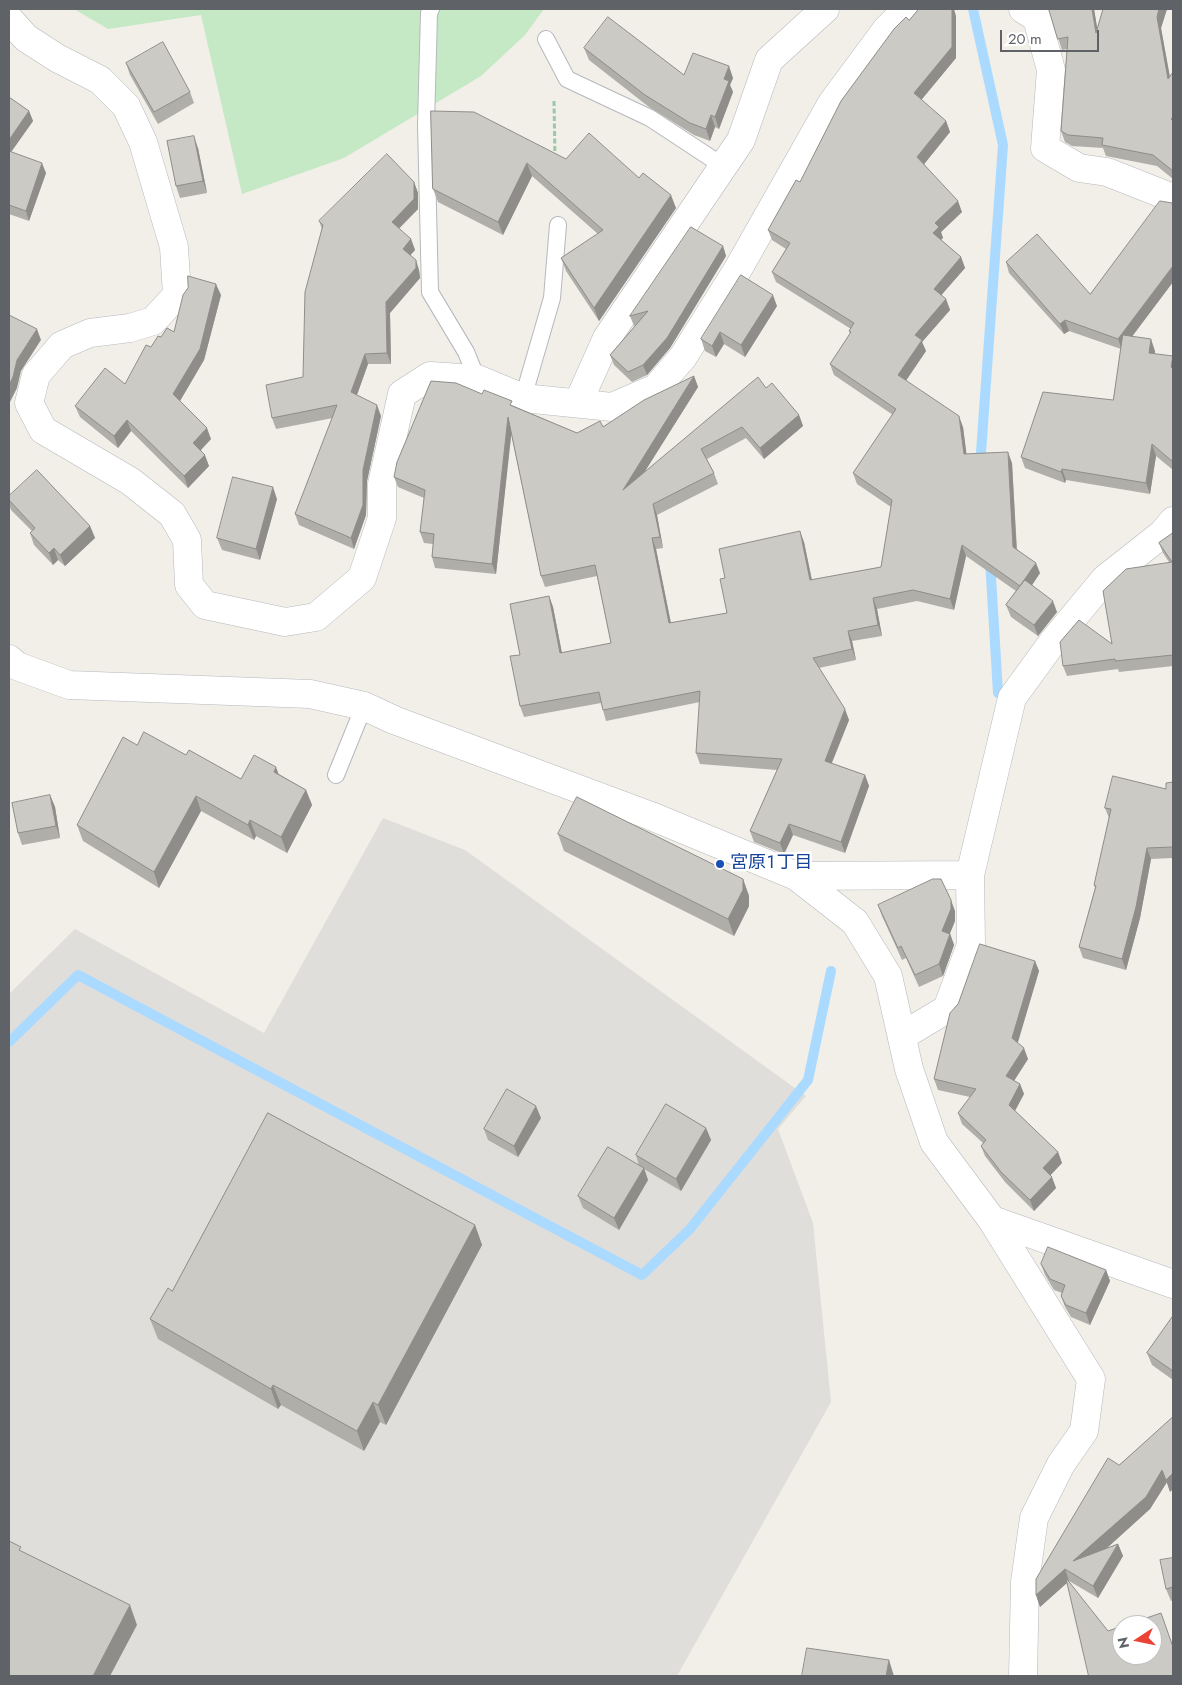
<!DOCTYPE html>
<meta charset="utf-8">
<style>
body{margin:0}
#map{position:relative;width:1182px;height:1685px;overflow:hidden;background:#f1efe8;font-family:Jost,sans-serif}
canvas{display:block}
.frame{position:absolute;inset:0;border:10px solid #5f6368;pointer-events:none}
.north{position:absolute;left:1112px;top:1615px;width:50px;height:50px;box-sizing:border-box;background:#fff;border:1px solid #bfc1c3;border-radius:50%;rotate:259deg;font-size:14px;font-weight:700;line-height:20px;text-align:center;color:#5f6368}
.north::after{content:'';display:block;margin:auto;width:18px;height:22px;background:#ea4335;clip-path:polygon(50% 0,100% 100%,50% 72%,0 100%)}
.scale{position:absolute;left:1000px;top:30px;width:99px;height:22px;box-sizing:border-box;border:2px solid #5f6368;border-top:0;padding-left:6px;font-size:15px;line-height:18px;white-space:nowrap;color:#5f6368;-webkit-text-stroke:4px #fff;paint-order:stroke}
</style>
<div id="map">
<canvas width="1182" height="1685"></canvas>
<div class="frame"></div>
<div class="north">N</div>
<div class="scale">20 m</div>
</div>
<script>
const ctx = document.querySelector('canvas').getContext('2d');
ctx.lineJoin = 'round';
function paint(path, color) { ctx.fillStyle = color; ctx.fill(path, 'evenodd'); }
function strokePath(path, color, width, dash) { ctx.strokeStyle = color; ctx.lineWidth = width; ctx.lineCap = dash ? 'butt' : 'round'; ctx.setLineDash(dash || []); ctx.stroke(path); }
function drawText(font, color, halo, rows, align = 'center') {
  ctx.font = font + ' Jost,"Noto Sans JP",sans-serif'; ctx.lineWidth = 5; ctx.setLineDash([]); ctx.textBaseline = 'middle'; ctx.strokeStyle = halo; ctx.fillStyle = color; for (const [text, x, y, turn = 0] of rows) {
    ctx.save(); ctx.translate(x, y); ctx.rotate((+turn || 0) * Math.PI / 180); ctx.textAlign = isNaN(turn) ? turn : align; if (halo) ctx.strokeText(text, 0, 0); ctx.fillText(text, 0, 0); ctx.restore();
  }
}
paint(new Path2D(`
 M383,818L465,850L806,1096L778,1129L813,1223L831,1402L677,1676H9V994L75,929L264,1033Z`), '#e0deda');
paint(new Path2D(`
 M74,9H544L525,35L481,76L344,158L242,194L201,15L108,29Z`), '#c5e8c5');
strokePath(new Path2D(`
 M973,9L1003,145L981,452L983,466
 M990,560L998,693
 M9,1042L78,975L642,1275L690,1229L808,1080L831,971`), '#aadaff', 10);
const service = new Path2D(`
 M431,9L429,13L426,125L430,292L466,352L477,379
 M546,39L567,79L650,118L723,166
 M523,398L552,298L558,225
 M336,775L364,706`);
const minor = new Path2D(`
 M1023,9L1037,18L1051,70L1045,148L1079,168L1107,172L1173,198
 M9,19L26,38L57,58L100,80L126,106L143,142L174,247L177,295L153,321L130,328L90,333L62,345L36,375L29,403L43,430L130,481L172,514L187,540L189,585L205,605L285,622L316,617L362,578L382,518V484L402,394L430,376L477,379L523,398L612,407L656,388L683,357L738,269L832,103L886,30L907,9
 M578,403L607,338L741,140L769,60L825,9
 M796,876L970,875
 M902,1036L947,1009L971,945L970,875L1012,698L1052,643L1105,579L1162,534L1173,521
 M992,1220L1091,1379L1084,1431L1061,1464L1034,1518L1025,1582L1023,1676`);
const tertiary = new Path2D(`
 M9,659L17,666L69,685L310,694L364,706L394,720L651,816L796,876L855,922L888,976L909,1069L934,1142L992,1220L1173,1284`);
strokePath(service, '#b5b8bc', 18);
strokePath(minor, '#b5b8bc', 29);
strokePath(tertiary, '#b5b8bc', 29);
strokePath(new Path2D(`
 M554,101L555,157`), '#9cc7a9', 3, [5, 2.5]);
strokePath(service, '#fff', 16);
strokePath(minor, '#fff', 28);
strokePath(tertiary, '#fff', 28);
paint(new Path2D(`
 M1049,9H1094L1097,29L1103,9H1167L1161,28L1170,77L1173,72V179L1157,166L1106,156L1103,148L1072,146L1065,142L1061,131L1067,49L1062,50Z
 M956,16V58L921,100L946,121L950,132L924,164L962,212L941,232L943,238L941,240L961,257L965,268L941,295L946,299L950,310L922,342L926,351L906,381L963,427L966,454L1012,463L1017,549L1040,573L1032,585L1057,612L1038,636L1011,617L1006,605L1016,591L966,556L954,610L917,601L877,609L882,636L852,641L856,660L819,668L849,720L832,763L865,775L869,786L845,853L793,835L784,854L754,842L750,831L777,770L700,764L696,753L700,702L606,721L603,710L601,703L524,717L520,706V655L549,596L553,607L562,653L611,643L597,576L545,587L541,576L511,433L496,574L435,568L432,557L433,544L424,543L420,532L424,498L398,487L394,477L482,394L514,406L577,433L603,427L694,376L698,387L645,471L766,388L799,415L803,426L764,459L746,438L707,459L714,473L718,484L657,515L663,548L656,549L671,623L727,613L725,578L804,542L812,580L881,567L891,507L857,484L853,473L893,415L834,375L830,364L850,334L849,331L851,329L776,282L772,272L786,249L772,240L768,230L909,20Z
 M584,48L684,75L733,78L730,85L733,92L719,129L715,127L710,141L694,135L649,107L589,60Z
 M126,63L190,92L194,103L158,124L130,75Z
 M9,97L29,111L33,121L11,152L46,173L29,221L9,214Z
 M431,111L566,159L639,178L676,208L599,321L566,271L561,258L598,234L532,176L503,235L438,202L433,189Z
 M198,148L207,193L180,198L176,186Z
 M414,182L418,193V209L399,229L411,239L415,250L410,255L419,270L420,278L390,313L391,364H368L357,395L381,416L367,481L366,515L354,549L299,525L295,514L333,418L276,429L272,418L303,377L322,229L319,221Z
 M1173,202V282L1132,336L1155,351V354L1173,358V470L1156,456L1150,494L1066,480L1065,483L1025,468L1021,457L1113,400L1121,349L1069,331L1064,334L1009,273L1006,262L1090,294Z
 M723,246L726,256L670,348L647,375L632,382L614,365L610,355L636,325L634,326L630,316Z
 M221,295L204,360L180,401L211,439L201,450L209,466L188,488L131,431L118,448L80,417L75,406L125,384L151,347L161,337L174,332Z
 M777,306L745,357L724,344L716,357L705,351L701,339Z
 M9,496L90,526L95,538L65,566L58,560L53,565L34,545L30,533L32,531L11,510L9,504Z
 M277,499L260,560L222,550L217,538Z
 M1173,533V666L1119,672L1118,669L1067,676L1063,666L1112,644L1169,562L1163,553L1159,543Z
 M137,745L186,755L241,779L279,774L306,790L312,805L287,853L256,836L254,840L201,811L159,888L83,841L77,825Z
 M1173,782V858L1151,859L1140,918L1126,970L1083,958L1079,947L1095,888L1094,885L1109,818L1105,808L1166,789Z
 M50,795L55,807L60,838L22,845L18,833Z
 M558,834L743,879L749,896V906L734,936L564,851Z
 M878,905L955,911V921L950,933L954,945L943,976L919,987L906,958L902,960L882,916Z
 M1035,961L1039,971L1017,1043L1028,1059L1014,1081L1020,1084L1024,1094L1015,1111L1058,1152L1062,1163L1050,1175L1056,1188L1034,1211L1005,1182L985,1156L981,1146L983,1143L962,1124L958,1113L970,1097L938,1090L934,1079Z
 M541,1118L518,1157L488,1140L484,1129Z
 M706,1128L711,1140L681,1191L644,1169L648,1180L619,1230L583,1208L578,1196L639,1166L636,1155Z
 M475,1225L482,1245L386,1425L380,1422L364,1451L281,1405L278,1409L158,1339L150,1319L172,1291Z
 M1041,1264L1106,1270L1110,1281L1090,1325L1071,1317L1065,1307L1061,1296L1062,1293L1054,1290L1045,1275Z
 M1173,1316V1380L1152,1365L1147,1353Z
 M1173,1417L1170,1492L1167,1482L1150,1509L1106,1549L1118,1544L1123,1556L1098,1598L1069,1581L1089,1676L1067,1583L1040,1607L1036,1595L1119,1465Z
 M1173,1558V1600L1171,1601L1166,1589Z`), '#afaea9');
paint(new Path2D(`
 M952,9H954L956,16V58L918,104L914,93Z
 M1092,9H1094L1100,44L1096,33Z
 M1159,9H1167L1161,28L1172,89L1168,79L1157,17Z
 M729,66L733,78L730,85L733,92L719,129L715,117L724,79Z
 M29,111L33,121L9,155V140Z
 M711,115L715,127L710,141L706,129Z
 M946,121L950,132L921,168L917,157Z
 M194,136L198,148L207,193L203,181Z
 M42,163L46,173L29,221L26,211Z
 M527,163L532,176L503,235L498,222Z
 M414,182L418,193V209L395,232L392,222Z
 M671,195L676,208L599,321L594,308Z
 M958,201L962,212L941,232L943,238L936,244L933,233L935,223Z
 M411,239L415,250L407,259L403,249Z
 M723,246L726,256L670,348L647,375L643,365Z
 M961,257L965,268L938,299L934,289Z
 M416,260L419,270L420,278L390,313L391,364L387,353L386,302Z
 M1173,266V282L1122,350L1118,339Z
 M216,284L221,295L204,360L177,406L173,394Z
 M773,295L777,306L745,357L741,345Z
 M946,299L950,310L922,342L926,351L902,386L898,375L915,335Z
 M1065,320L1069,331L1064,334L1060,324Z
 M37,329L41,340L21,371L17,388L9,404V385L17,360Z
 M720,332L724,344L716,357L712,346Z
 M1151,339L1155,351L1153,364L1149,353Z
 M365,354L368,364L354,403L351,392Z
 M1173,356V373L1171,367Z
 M694,376L698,387L627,500L623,490Z
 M377,405L381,416L367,481L366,515L354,549L351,538L363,470Z
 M799,415L803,426L764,459L760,448Z
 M959,416L963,427L968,465L964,454Z
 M508,417L512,428L496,574L492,564Z
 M127,420L131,431L118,448L114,436Z
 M207,428L211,439L197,454L193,443Z
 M1152,444L1156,456L1150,494L1146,483Z
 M1008,452L1012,463L1017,557L1013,547Z
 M205,455L209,466L188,488L184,476Z
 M1062,469L1066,480L1065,483L1061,472Z
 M273,487L277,499L260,560L256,549Z
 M653,504L657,515L663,548L660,537Z
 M90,526L95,538L65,566L60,555Z
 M800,531L804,542L814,591L810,580Z
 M652,538L656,549L673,634L669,623Z
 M962,545L966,556L954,610L950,599Z
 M54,548L58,560L53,565L49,553Z
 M1036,563L1040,573L1024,597L1020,586Z
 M549,596L553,607L564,664L560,653Z
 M873,598L877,609L882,636L878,625Z
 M1053,601L1057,612L1038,636L1034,625Z
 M848,631L852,641L856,660L852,649Z
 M845,709L849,720L828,772L825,761Z
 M276,767L282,783L274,772Z
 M865,775L869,786L845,853L841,842Z
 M306,790L312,805L287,853L281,837Z
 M50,795L55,807L60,838L56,826Z
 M196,796L201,811L159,888L154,872Z
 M250,820L256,836L254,840L248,825Z
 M789,824L793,835L784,854L780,843Z
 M1147,848L1151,859L1140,918L1126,970L1122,959Z
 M743,879L749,896V906L734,936L728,919Z
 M951,900L955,911V921L946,943L942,931Z
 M950,934L954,945L943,976L939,964Z
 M1035,961L1039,971L1016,1049L1012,1038Z
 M1024,1048L1028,1059L1010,1087L1006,1076Z
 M1020,1084L1024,1094L1012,1116L1009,1105Z
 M536,1106L541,1118L518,1157L514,1146Z
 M706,1128L711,1140L681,1191L676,1179Z
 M1058,1152L1062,1163L1047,1179L1043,1168Z
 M644,1168L648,1180L619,1230L614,1218Z
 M1052,1177L1056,1188L1034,1211L1030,1200Z
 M475,1225L482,1245L386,1425L378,1405Z
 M1106,1270L1110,1281L1090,1325L1086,1313Z
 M273,1385L281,1405L278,1409L271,1389Z
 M373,1402L380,1422L364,1451L357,1431Z
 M1162,1470L1167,1482L1150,1509L1078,1574L1073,1561Z
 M1173,1473V1489L1170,1492L1166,1480Z
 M1118,1544L1123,1556L1098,1598L1093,1586Z
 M1065,1569L1069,1581L1040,1607L1036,1595Z
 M130,1605L137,1625L110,1676H93Z
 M889,1660L894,1676H886Z`), '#8f8d8a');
const building = new Path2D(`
 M919,9H952V47L914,93L946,121L917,157L958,201L935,223L939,227L933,233L961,257L934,289L946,299L915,335L922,340L898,375L959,416L964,454L1008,452L1013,547L1036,563L1020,586L962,545L950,599L913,590L873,598L878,625L848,631L852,649L813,658L845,709L825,761L865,775L841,842L789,824L780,843L750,831L782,759L696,753L700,691L603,710L599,692L520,706L510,656L520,655L510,604L549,596L560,653L611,643L595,565L541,576L508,417L492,564L432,557L434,534L420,532L425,490L394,477L397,462L431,381L456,383L482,394L484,390L512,401L510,405L577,433L600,421L603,427L644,400L694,376L623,490L758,377L766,388L772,383L799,415L760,448L742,427L701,449L714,473L653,504L660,537L652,538L669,623L727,613L720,579L725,578L719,549L800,531L810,580L881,567L892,500L853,473L896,409L830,364L851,332L849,331L854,323L772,272L790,243L768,230L796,180L800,182L841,101L894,29L906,17L909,20Z
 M1049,9H1092L1096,33L1103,9H1159L1157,17L1168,79L1173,72V117L1171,119L1173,121V171L1153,155L1102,145L1103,138L1068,135L1061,131L1068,37L1058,39Z
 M608,17L684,75L693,53L729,66L724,79L729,81L715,117L711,115L706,129L690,123L645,95L584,48Z
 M163,42L190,92L154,112L126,63Z
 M9,97L29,111L9,140Z
 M431,111L474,112L566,159L589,133L639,178L643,173L671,195L594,308L561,258L603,230L527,163L498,222L433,189Z
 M194,136L203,181L176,186L167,141Z
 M9,151L42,163L26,211L9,205Z
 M387,154L414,182V199L392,222L411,239L403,249L416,260V268L386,302L387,353L365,354L351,392L377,405L363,470V505L351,538L295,514L337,405L272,418L266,385L303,377L305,292L323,225L319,221Z
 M1160,201L1172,203L1173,202V266L1118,339L1065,320L1060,324L1006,262L1037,234L1090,294Z
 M691,227L723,246L667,338L643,365L628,372L610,355L648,311L630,316Z
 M741,275L773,295L741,345L720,332L712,346L701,339Z
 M188,276L216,284L200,349L173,394L207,428L193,443L205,455L184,476L127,420L114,436L75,406L105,368L125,384L146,345L151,347L158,336L161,337L167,328L174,332L183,295L188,288Z
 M9,315L37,329L17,360L13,377L9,385Z
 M1123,335L1151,339L1149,353L1173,356L1171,367L1173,368V462L1152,444L1146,483L1062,469L1061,472L1021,457L1043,392L1113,400Z
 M37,470L90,526L60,555L54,548L49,553L30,533L35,528L9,500V496Z
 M233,477L273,487L256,549L217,538Z
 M1173,533V655L1115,661V659L1063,666L1060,642L1079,620L1112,644L1103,591L1126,569L1172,562L1159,543Z
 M1025,580L1053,601L1034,625L1006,605Z
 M144,732L186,755L189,750L241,779L254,755L276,767L274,772L306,790L281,837L250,820L248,825L196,796L154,872L77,825L123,737L137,745Z
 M1113,776L1166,789V783L1173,782V847L1147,848L1136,907L1122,959L1079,947L1096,886L1094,885L1111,809L1105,808Z
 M50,795L56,826L18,833L12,803Z
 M577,797L743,879V890L728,919L558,834Z
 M933,879H941L951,900V909L942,931L950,934L939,964L915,975L901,946L898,948L878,905Z
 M980,944L1035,961L1012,1038L1024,1048L1006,1076L1020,1084L1009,1105L1058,1152L1043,1168L1052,1177L1030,1200L1001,1172L981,1146L986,1140L958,1113L976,1089L934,1079L950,1013L958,1004Z
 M507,1089L536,1106L514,1146L484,1129Z
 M666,1104L706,1128L676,1179L636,1155Z
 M268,1113L475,1225L378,1405L373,1402L357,1431L273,1385L271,1389L150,1319L168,1288L172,1291Z
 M608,1147L644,1168L614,1218L578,1196Z
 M1048,1247L1106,1270L1086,1313L1066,1305L1061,1296L1065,1285L1050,1279L1041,1264Z
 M1173,1316V1371L1147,1353Z
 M1173,1417V1473L1166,1480L1162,1470L1146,1497L1073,1561L1118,1544L1093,1586L1065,1569L1036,1595V1579L1108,1458L1119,1465Z
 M9,1541L21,1547L19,1550L130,1605L93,1676H9Z
 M1173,1558V1587L1166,1589L1160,1560Z
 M1066,1578L1108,1631L1122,1626V1655H1152V1625H1126L1161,1613L1173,1647V1676H1089Z
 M807,1648L889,1660L886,1676H802Z`);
paint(building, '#cccac5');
strokePath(building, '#8f8d8a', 1);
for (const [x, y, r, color] of [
 [720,864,5,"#1a4fb4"]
]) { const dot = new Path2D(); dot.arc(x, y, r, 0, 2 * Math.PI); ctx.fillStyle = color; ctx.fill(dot); strokePath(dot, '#fff', 2); }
drawText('18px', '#164399', '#fff', [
 ["宮原１丁目",730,864]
], 'left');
</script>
